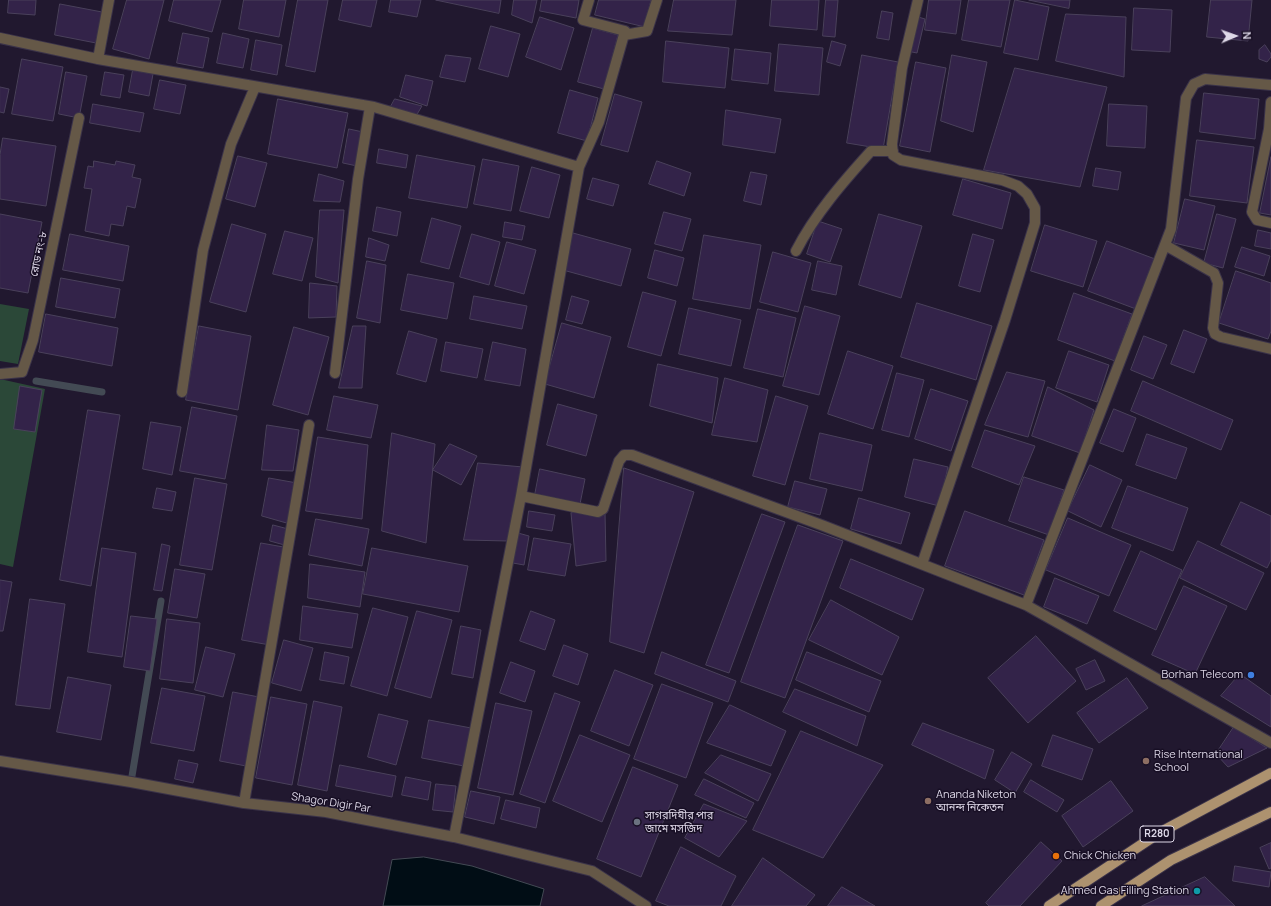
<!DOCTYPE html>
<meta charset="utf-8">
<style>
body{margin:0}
#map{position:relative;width:1271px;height:906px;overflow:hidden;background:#21182f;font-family:Manrope,sans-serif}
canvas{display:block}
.north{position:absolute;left:1215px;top:16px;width:40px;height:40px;-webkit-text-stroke:3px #180f25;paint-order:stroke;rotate:88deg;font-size:11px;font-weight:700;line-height:16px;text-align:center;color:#ded8e8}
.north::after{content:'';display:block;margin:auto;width:14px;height:18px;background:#ded8e8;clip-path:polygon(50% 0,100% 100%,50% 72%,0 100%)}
</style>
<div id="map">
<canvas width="1271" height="906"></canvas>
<div class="north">N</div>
</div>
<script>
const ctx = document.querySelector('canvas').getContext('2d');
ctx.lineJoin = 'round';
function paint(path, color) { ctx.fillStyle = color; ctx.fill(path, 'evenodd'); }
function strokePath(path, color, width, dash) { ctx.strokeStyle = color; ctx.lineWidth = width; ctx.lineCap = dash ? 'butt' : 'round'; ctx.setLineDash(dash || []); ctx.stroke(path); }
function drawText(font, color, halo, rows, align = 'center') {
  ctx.font = font + ' Manrope,"Noto Sans Bengali",sans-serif'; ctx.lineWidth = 3; ctx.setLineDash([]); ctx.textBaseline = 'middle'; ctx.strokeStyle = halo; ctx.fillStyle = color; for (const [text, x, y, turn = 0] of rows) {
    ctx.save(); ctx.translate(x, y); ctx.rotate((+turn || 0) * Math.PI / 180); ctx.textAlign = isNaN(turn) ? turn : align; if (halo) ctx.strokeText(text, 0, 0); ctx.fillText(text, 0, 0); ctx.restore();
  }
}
paint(new Path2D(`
 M0,304L29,309L18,364L0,361Z
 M0,379L45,389L13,567L0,564Z`), '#2b4838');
const water = new Path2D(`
 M424,857L472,866L544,889L540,906H383L392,860Z`);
paint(water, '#010d15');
strokePath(water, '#434a54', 1);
strokePath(new Path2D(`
 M36,381L102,392
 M131,782L161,601`), '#434a54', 7);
const building = new Path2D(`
 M9,0H36L35,15L8,13Z
 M127,0H164L149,59L113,49Z
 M174,0H221L212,32L169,21Z
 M244,0H286L279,37L239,29Z
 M298,0H328L315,72L286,66Z
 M343,0H377L371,27L339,20Z
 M391,0H421L417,17L389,12Z
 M436,0H501L499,13Z
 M514,0H537L532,23L512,15Z
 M542,0H579L576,18L540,11Z
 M599,0H651L645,27L595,15Z
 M674,0H736L732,35L668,31Z
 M772,0H819L817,30L770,26Z
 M826,0H838L835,37L823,36Z
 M929,0H961L956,34L925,30Z
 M969,0H1010L1001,47L962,40Z
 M1015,0L1049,7L1038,60L1004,53Z
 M1029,0H1070L1069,8Z
 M1211,0H1252L1248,41L1207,37Z
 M60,4L102,12L96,43L55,35Z
 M1134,8L1172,10L1170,52L1132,50Z
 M882,11L893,13L889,40L877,38Z
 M1066,14L1126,17L1124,77L1056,61Z
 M915,16L925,19L917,53L907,51Z
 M540,17L574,28L561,70L526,57Z
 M491,26L520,34L508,77L479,69Z
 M593,28L618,35L604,89L578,82Z
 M183,33L209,38L203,68L177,63Z
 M223,33L249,39L243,68L217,63Z
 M256,40L282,45L277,75L251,70Z
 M666,41L729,48L725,88L663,82Z
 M832,41L846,45L840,66L827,62Z
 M779,44L823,48L819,95L775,91Z
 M1265,45L1271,54V57L1267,62L1259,59V50Z
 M735,49L771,53L768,84L732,80Z
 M446,55L471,58L465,82L440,77Z
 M862,55L898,62L883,149L847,143Z
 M952,55L987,62L973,132L941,121Z
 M22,59L63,67L53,121L12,114Z
 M916,62L946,68L930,152L900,146Z
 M1015,68L1107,87L1080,187L984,170Z
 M133,70L153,74L149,96L129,92Z
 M66,72L87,76L79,118L59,114Z
 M105,72L124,75L120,98L101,95Z
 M406,75L433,81L427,106L400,97Z
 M160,80L186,85L180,114L154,109Z
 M0,87L9,89L4,113L0,112Z
 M570,90L598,98L587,141L558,133Z
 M1204,93L1259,99L1255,139L1200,132Z
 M615,94L642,102L628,152L601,145Z
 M278,99L348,113L337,168L268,154Z
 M395,99L422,106L416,116L389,110Z
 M93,104L144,113L140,132L90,123Z
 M1109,104L1147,106L1145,148L1107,146Z
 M726,110L781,119L775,153L723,145Z
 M349,129L363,132L357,166L343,163Z
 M3,138L56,146L46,206L0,199V155Z
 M1197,140L1254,147L1247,203L1190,196Z
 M379,149L408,155L406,168L377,163Z
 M417,155L475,166L467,208L409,198Z
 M238,156L267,163L255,207L226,199Z
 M1271,157V215L1260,213Z
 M483,159L519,166L511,211L474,204Z
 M94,161L115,165L116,161L135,165L132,177L141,179L135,208L127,206L123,226L111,224L109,236L85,231L92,189L84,188L88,166L93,167Z
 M657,161L691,173L684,196L649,184Z
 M532,167L560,175L549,218L520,211Z
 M1096,168L1121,172L1118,190L1093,186Z
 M751,172L767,175L761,205L744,201Z
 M319,174L344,181L340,202L314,201Z
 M593,178L619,185L613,206L587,199Z
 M963,179L1011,193L1002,229L953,215Z
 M1185,199L1215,206L1204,250L1174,243Z
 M377,207L401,212L397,236L373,231Z
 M320,210H344L338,283L316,277Z
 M664,212L691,219L682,251L655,244Z
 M0,214L42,222L28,293L0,288Z
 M879,214L922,226L901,298L859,285Z
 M1217,214L1236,219L1223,268L1204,263Z
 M432,218L461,226L449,269L421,262Z
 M818,221L842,229L830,262L807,254Z
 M505,222L525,226L522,240L503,237Z
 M232,224L266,234L246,312L210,302Z
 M1045,225L1097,241L1083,287L1031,271Z
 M1258,230L1271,233V249L1255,246Z
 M285,231L313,238L302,281L273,274Z
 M573,233L631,249L621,286L563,270Z
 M70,234L129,246L123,281L63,270Z
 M472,234L500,242L489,285L460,277Z
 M973,234L994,240L980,292L959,286Z
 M704,235L761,245L750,309L693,299Z
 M369,238L389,245L385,261L366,257Z
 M1107,241L1155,259L1136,309L1088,291Z
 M507,242L536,250L524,294L495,286Z
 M1242,247L1270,256L1264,276L1235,267Z
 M655,250L684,258L677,286L648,278Z
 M773,252L811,263L798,312L760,302Z
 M367,261L386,265L380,323L357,318Z
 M818,261L842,266L836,295L812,290Z
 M1236,271L1271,283V331L1268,339L1219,323Z
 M408,274L454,283L447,319L401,310Z
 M61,278L120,289L115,318L56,307Z
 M310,283L337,286L336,317L309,318Z
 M643,292L676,301L661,356L628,347Z
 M1074,293L1132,314L1115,361L1058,340Z
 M474,296L527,306L522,329L470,319Z
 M572,296L589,301L582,324L566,320Z
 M917,303L992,326L976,380L901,357Z
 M805,306L840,316L819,395L783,386Z
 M689,308L741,320L731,366L679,354Z
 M758,309L796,318L783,377L744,368Z
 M46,314L118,328L112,366L39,352Z
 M562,323L611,337L594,398L545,384Z
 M199,326L251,336L238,410L186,400Z
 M353,326H366L362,388H339Z
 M294,327L329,337L308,415L273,405Z
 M1184,330L1207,339L1194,373L1171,364Z
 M409,331L437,339L426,382L397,374Z
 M1144,336L1167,345L1153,379L1131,370Z
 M446,342L483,349L477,378L441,371Z
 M493,342L526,349L520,386L485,380Z
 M848,351L893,366L873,429L828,414Z
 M1069,351L1109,365L1097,402L1056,388Z
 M658,364L718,378L712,423L650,406Z
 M1007,372L1045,381L1028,437L985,425Z
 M897,373L924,380L909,437L882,430Z
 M725,378L768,390L757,442L712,435Z
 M1143,381L1233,420L1221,450L1131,411Z
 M20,386L42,390L35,432L14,429Z
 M1048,387L1094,410L1080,453L1032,436Z
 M931,389L968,401L951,451L915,439Z
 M334,396L378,405L371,438L327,430Z
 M776,396L808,406L785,485L753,476Z
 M558,404L597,415L586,456L547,445Z
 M192,407L237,416L225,479L180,471Z
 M1114,409L1136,418L1123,452L1100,443Z
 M88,410L120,415L91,586L60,580Z
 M151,422L181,427L172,475L143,469Z
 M267,425L299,430L293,471L262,470Z
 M985,430L1035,446L1019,485L972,467Z
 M392,433L435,444L426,543L382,531Z
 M820,433L872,445L862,491L810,479Z
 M1147,434L1187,448L1176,479L1136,465Z
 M318,437L368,445L362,519L306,511Z
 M450,444L477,456L461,485L433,470Z
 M914,459L948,467L939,506L905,497Z
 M478,463L523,467L508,541L464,540Z
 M1090,465L1122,480L1101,527L1068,511Z
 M624,468L694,492L644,653L610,642Z
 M540,469L585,479L580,504L535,495Z
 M1024,477L1064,490L1049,535L1009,521Z
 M195,478L227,484L212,570L180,565Z
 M269,478L297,483L290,524L262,516Z
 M795,481L827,489L820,515L788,507Z
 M1128,486L1188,508L1173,551L1112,528Z
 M157,488L176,492L172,511L153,508Z
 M859,498L910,513L901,544L851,529Z
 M1241,502L1271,516V560L1267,568L1221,545Z
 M529,511L555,515L552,531L527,527Z
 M965,511L1044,540L1024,595L945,566Z
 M605,512L606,561L576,566L571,513Z
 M762,514L785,522L729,673L706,665Z
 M1068,518L1131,545L1109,596L1046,570Z
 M316,519L369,529L362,566L309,555Z
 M273,525L292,530L288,546L270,541Z
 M798,525L843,541L785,698L741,682Z
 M518,533L529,536L524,565L513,563Z
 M534,538L571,544L565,576L528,570Z
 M1198,541L1264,573L1246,610L1180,578Z
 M261,543L289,548L270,645L242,640Z
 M162,544L170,546L162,591L154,590Z
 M102,548L136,553L122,657L88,652Z
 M372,548L468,566L459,612L363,594Z
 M1141,551L1182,570L1156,630L1114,611Z
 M851,559L924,589L912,620L840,588Z
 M310,564L365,572L360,607L308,598Z
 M175,569L205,574L197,618L168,613Z
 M1055,578L1099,596L1087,624L1044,607Z
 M0,580L12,582L3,631H0Z
 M1184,586L1227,606L1195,674L1152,655Z
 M30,599L65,604L50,709L16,705Z
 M831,600L899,637L882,675L809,640Z
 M303,606L358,614L352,648L300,640Z
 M373,608L408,617L387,696L351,686Z
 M417,611L452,620L431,698L395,688Z
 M531,611L555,620L545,650L520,641Z
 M131,616L157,619L150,671L124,667Z
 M167,619L200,623L193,683L160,679Z
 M461,626L481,630L473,678L452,674Z
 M1036,636L1076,681L1028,723L988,678Z
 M284,640L313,648L301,691L272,683Z
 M564,645L588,654L578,685L553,676Z
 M206,647L235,654L223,697L195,690Z
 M325,652L349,657L344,684L320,680Z
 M662,652L736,681L728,702L655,674Z
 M807,652L881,681L869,712L796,680Z
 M1095,660L1105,681L1086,690L1076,669Z
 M511,662L535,671L525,702L500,693Z
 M615,670L653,685L629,746L591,731Z
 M1240,674L1271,696V727L1221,696Z
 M68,677L111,685L101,740L57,732Z
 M1127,678L1148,708L1099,743L1077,713Z
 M662,684L713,703L686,778L634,759Z
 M162,688L205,696L194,751L151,743Z
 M795,689L866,716L857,746L783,712Z
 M233,692L259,697L246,766L220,761Z
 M555,693L580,702L545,803L520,794Z
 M271,697L307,704L292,785L256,778Z
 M314,701L342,707L327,791L298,785Z
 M496,703L532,711L513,795L478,788Z
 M730,705L786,731L771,766L707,743Z
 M379,714L408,721L396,765L368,757Z
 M429,720L471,728L464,766L422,758Z
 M923,723L994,750L985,779L912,745Z
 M1234,727L1267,748L1228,767L1216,754Z
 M801,731L883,765L823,858L753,830Z
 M580,735L630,755L602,822L553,801Z
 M1053,735L1093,749L1082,780L1042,766Z
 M1012,752L1032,764L1015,793L995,780Z
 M721,755L771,774L758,801L705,773Z
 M179,760L198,764L193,783L175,779Z
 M340,765L396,776L392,797L336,786Z
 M633,767L678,785L641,877L597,859Z
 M406,777L431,782L428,800L402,795Z
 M704,779L754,803L746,818L695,795Z
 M1031,780L1064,800L1057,812L1024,792Z
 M1111,781L1133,811L1083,847L1062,816Z
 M436,784L456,786L453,812L433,810Z
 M471,791L500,797L494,824L465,817Z
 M506,800L540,808L536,828L501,819Z
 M704,804L747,821L719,857L685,838Z
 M1041,842L1062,861L1020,906H989L986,903Z
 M1271,843V868L1269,869L1260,848Z
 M681,847L736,876L721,906H669L656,901Z
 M763,858L815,895L806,906H732Z
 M1235,866L1271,872L1269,887L1233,881Z
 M1205,877L1235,906H1142Z
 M842,887L875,906H828Z`);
paint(building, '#332349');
strokePath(building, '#4a415b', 1);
const minor = new Path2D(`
 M109,0L98,59L374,107L579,167
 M918,0L902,68L892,144L893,155L901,160L1002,180L1018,186L1027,194L1035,208V223L1005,320L922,564
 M624,35L647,31L657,0
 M0,38L98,59
 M1271,102L1269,129H1271
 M1269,129L1252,212L1257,220L1271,223
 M1165,245L1214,273L1218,283L1213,328L1215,334L1221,337L1271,349
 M796,251C815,214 843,182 871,151H893
 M335,373L358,179L370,107
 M0,374L22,372L33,340L79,118
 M182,392L203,250L231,144L255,87
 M521,496L598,512L603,509L619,461L624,455H632L824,526L1026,605L1271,743
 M1026,605L1171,229L1186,98L1194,84L1205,79L1271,85
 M0,761L131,782L244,803L326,812L454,837L592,871L646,906
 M244,803L309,425
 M454,837L521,496L579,167L599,122L625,31L583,20L589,0`);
const major = new Path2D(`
 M1049,906L1159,833L1271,773
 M1101,906L1171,860L1271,812`);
strokePath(minor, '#3b3349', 12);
strokePath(major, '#3b3349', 12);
strokePath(minor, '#655847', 10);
strokePath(major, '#ad926f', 10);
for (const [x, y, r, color] of [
 [1251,675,4,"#3f7fe0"],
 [1146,761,4,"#8d6e63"],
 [928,801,4,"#8d6e63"],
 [637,822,4,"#6b7280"],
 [1056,856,4,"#e8710a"],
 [1197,891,4,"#0f9aa8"]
]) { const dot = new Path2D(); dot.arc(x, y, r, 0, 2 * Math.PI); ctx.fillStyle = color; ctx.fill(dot); strokePath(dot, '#180f25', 1.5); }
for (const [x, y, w] of [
 [1157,834,34]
]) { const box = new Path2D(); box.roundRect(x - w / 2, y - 8, w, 16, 3); ctx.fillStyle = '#180f25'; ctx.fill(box); strokePath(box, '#ded8e8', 1); }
drawText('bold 10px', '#ded8e8', null, [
 ["R280",1157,834]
]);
drawText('11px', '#ded8e8', '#180f25', [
 ["রোড নং-৮",39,254,-78],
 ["Shagor Digir Par",331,803,9]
]);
drawText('11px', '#ded8e8', '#180f25', [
 ["Borhan Telecom",1243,675,"right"],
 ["Rise International",1154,755],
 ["School",1154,768],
 ["Ananda Niketon",936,795],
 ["আনন্দ নিকেতন",936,808],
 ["সাগরদিঘীর পার",645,816],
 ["জামে মসজিদ",645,829],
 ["Chick Chicken",1064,856],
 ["Ahmed Gas Filling Station",1189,891,"right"]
], 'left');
</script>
